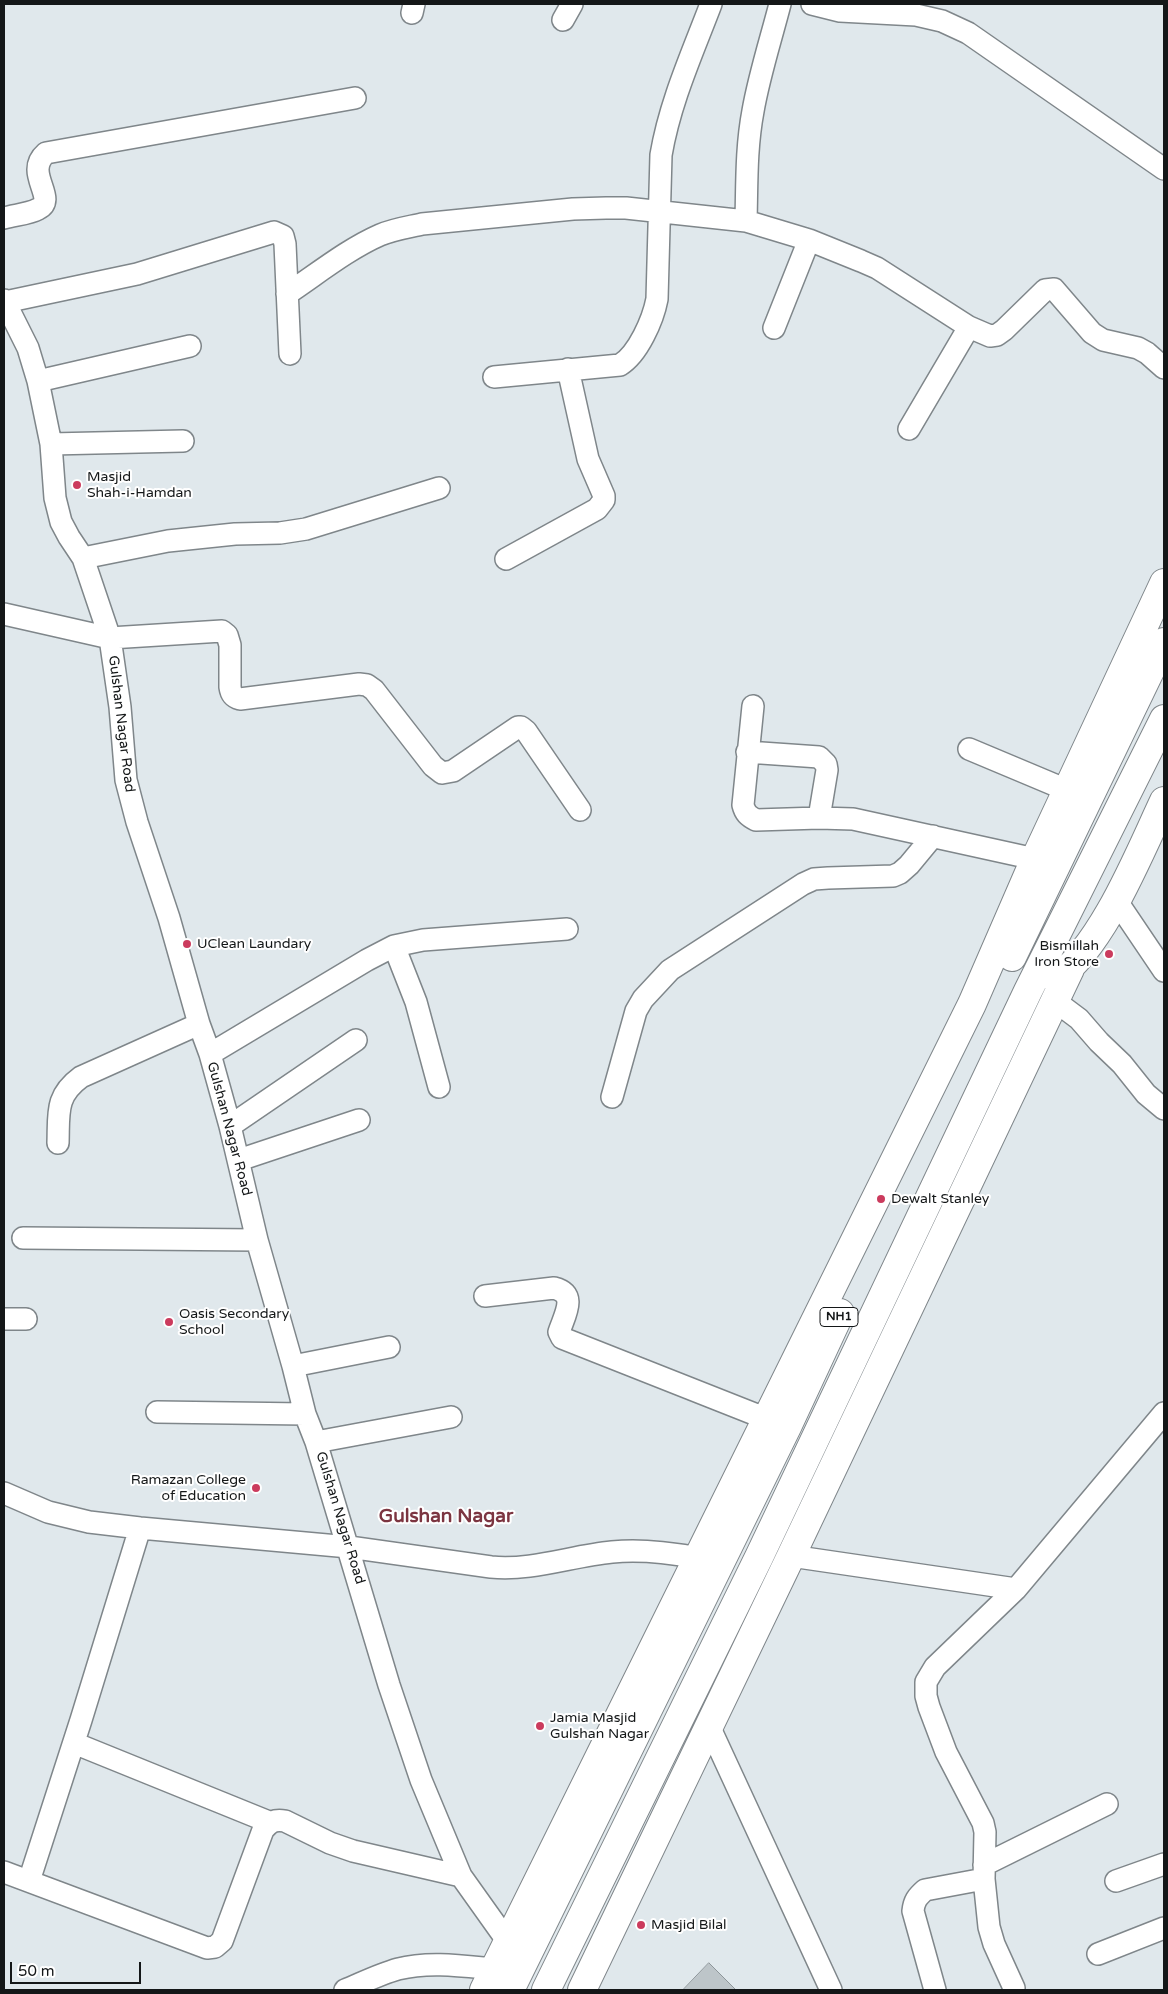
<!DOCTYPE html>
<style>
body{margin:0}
#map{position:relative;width:1168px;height:1994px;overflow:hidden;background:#e0e8ec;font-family:"Varela Round",sans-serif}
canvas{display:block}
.frame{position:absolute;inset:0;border:5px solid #141718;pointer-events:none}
.scale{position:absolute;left:10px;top:1962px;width:131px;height:22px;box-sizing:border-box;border:2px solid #141718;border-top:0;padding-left:6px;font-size:15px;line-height:18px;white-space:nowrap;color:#141718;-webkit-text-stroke:4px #fff;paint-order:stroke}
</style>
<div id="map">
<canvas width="1168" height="1994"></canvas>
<div class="frame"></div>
<div class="scale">50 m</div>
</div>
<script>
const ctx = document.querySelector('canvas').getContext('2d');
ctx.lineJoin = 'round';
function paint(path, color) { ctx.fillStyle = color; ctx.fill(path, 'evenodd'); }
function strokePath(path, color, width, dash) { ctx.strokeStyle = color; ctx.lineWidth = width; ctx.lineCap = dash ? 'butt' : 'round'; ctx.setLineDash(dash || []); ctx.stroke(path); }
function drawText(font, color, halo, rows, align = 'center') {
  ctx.font = font + ' "Varela Round",sans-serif'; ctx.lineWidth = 4; ctx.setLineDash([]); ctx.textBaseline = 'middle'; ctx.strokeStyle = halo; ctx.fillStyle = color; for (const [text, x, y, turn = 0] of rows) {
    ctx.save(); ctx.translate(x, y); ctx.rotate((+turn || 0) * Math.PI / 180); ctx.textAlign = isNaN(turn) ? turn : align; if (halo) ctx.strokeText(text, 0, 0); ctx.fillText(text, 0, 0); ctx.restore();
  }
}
const building = new Path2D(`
 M709,1963L736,1990H683Z`);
paint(building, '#bdc5c9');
strokePath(building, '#8e969a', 1);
const minor = new Path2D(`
 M812,4L840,11L916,15L942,21L968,33L1164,169
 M412,13L414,4
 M563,20L572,4
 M4,218C14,215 29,214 38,209C59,199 23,173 46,153L355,98
 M746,221C747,184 746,148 753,111C759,76 771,39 780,4
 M287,294C317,274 348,249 380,235C394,229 409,227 422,224L573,209L606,208H626L746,221L809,240L861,261L877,268L969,327L990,336L997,335L1004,330L1045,290L1054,289L1092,333L1103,340L1138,348L1147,353L1164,368
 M4,300L28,348L38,381L51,444L55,498L61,522L69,537L83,558L110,638L120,707L126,780L137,822L169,918L199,1024L210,1054L230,1126L257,1240L293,1366L305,1414L316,1442L389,1685L421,1780L461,1876L508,1942
 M5,302L137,274L274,232L283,236L285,244L290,354
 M774,328L809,240
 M494,377L620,365C638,354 653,320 657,299L661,155C670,102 692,54 711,4
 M38,381L190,346
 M909,429L969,327
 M51,444L183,441
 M83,558L168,541L235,534L280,533L306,529L439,488
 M506,559L597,509L604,500V496L588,459L568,369
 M4,614L110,638L222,631L227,635L230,645V687C231,694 233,697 240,699L359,684L367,685L374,690L433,766L442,773L453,771L518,727H521L526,731L580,810
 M753,706L743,805C745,813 748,816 756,820L819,818L853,819L1035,859
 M969,749L1081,796
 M747,752L819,757L826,764L827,770L819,818
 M1116,900L1164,971
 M394,946L416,1002L439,1087
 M1055,1001L1079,1019L1099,1042L1122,1064L1146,1094L1164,1109
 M210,1054L367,960L394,946L423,940L567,929
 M612,1097L636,1011L643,999L670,970L803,884L814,879L828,878L893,876L900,873L909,865L933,836
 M230,1126L356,1040
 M58,1143C59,1113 55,1096 81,1077L199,1024
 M239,1160L359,1120
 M23,1238L257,1240
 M485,1296L554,1288C578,1294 565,1314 559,1332L562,1338L767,1419
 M4,1319H26
 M293,1366L389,1347
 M157,1412L305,1414
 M316,1442L451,1417
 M4,1493L48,1512L89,1522L140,1528L349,1547L491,1567C532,1571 571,1556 612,1552C646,1549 678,1554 711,1560
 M791,1556L1016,1589
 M709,1726L831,1990
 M74,1743L269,1822
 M984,1865L1107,1804
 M4,1872L207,1948L215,1947L222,1941L263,1830C270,1822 274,1819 285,1821L330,1843L353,1851L461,1876
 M29,1881L81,1720L140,1528
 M1116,1881L1164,1864
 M1098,1954L1164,1928
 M1014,1988L994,1944L989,1927L984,1879L985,1832L983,1823L946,1752L929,1707L926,1696V1682L935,1667L1016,1589L1164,1413
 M345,1990C362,1983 380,1974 398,1969C429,1961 463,1966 494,1969
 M935,1990L913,1911C914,1901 917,1897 925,1890L984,1879`);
const highway = new Path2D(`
 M1012,957L1164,642
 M1056,979C1103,945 1139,854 1164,801
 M484,1990L972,1004L1035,859L1164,583
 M510,1990L787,1427L840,1313
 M546,1990L759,1557L1028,991L1164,719
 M582,1990L791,1556L1070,969`);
strokePath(minor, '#7f868a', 24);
strokePath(highway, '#7f868a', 30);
strokePath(minor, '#fff', 21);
strokePath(highway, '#fff', 28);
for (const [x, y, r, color] of [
 [77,485,5,"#cb3b5d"],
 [187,944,5,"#cb3b5d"],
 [1109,954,5,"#cb3b5d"],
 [881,1199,5,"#cb3b5d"],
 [169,1322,5,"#cb3b5d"],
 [256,1488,5,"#cb3b5d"],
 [540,1726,5,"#cb3b5d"],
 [641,1925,5,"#cb3b5d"]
]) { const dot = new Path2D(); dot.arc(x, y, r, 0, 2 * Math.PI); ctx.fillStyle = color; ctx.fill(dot); strokePath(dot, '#fff', 2); }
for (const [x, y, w] of [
 [839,1317,38]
]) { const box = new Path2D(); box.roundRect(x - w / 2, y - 9.5, w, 19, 4); ctx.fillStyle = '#fff'; ctx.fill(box); strokePath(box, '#141718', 1); }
drawText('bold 12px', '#141718', null, [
 ["NH1",839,1317]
]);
drawText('14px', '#141718', '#fff', [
 ["Masjid",87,477],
 ["Shah-i-Hamdan",87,493],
 ["UClean Laundary",197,944],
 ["Bismillah",1099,946,"right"],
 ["Iron Store",1099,962,"right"],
 ["Dewalt Stanley",891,1199],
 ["Oasis Secondary",179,1314],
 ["School",179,1330],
 ["Ramazan College",246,1480,"right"],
 ["of Education",246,1496,"right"],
 ["Jamia Masjid",550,1718],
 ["Gulshan Nagar",550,1734],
 ["Masjid Bilal",651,1925]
], 'left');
drawText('14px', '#141718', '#fff', [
 ["Gulshan Nagar Road",121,724,83],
 ["Gulshan Nagar Road",229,1129,75],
 ["Gulshan Nagar Road",340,1518,73]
]);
drawText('bold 19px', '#7c3541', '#fff', [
 ["Gulshan Nagar",446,1517]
]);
</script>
